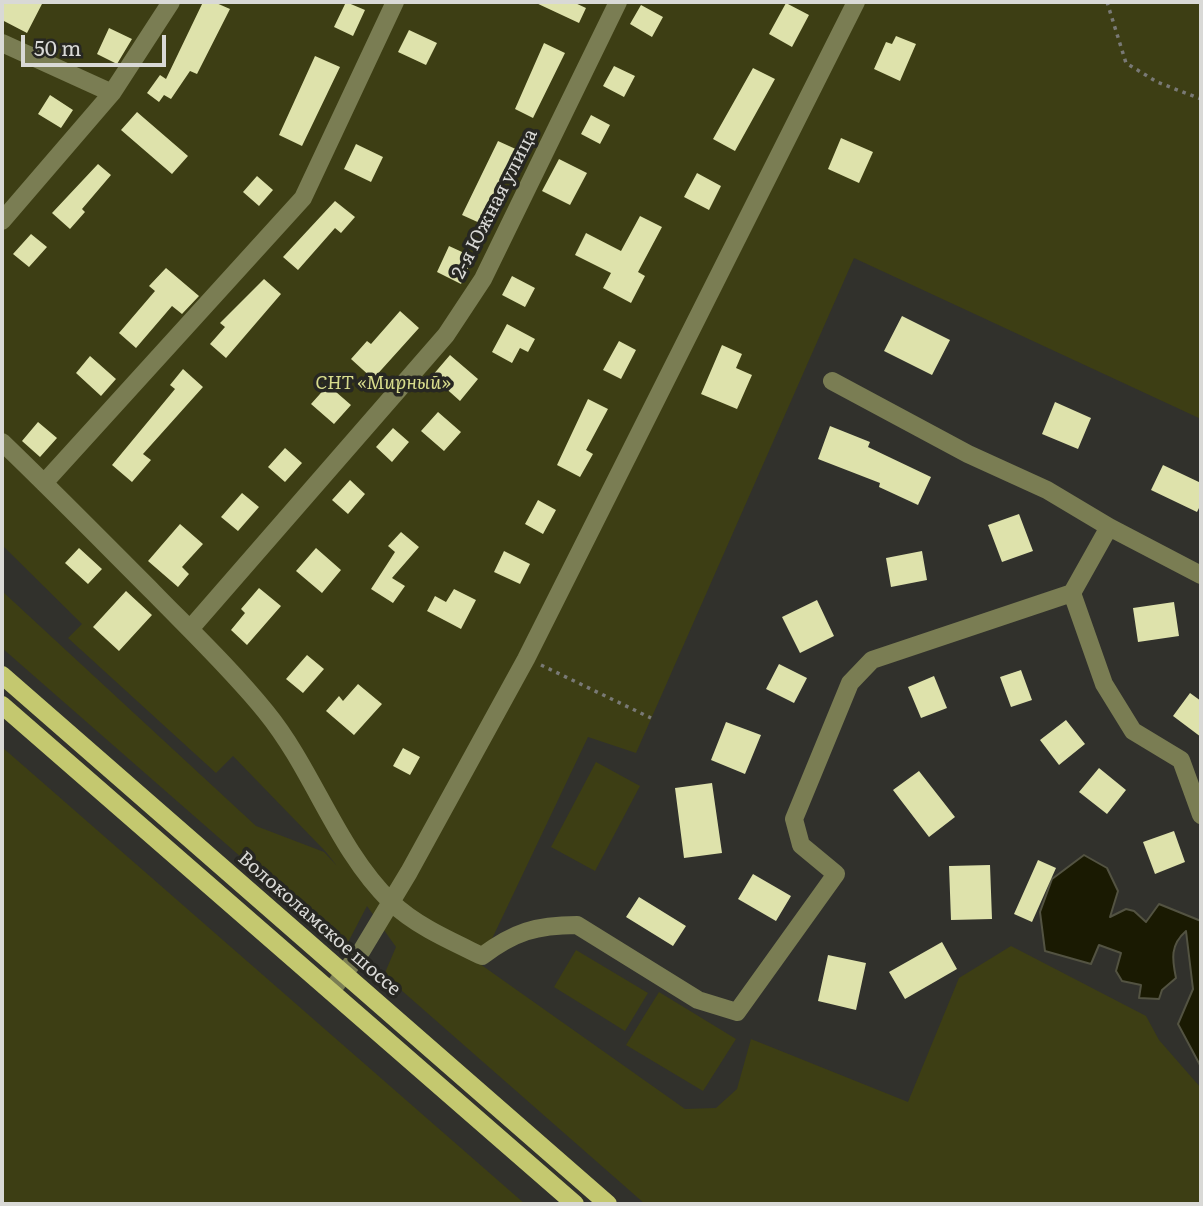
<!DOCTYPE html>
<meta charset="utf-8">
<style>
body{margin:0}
#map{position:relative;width:1203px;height:1206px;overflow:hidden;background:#31312c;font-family:Literata,serif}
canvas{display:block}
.frame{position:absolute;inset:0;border:4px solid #d9d9d6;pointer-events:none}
.scale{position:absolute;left:21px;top:35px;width:145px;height:32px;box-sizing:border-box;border:4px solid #d9d9d6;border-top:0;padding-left:9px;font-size:21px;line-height:24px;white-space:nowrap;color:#d9d9d6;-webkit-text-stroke:5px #272722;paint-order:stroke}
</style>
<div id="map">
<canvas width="1203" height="1206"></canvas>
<div class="frame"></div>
<div class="scale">50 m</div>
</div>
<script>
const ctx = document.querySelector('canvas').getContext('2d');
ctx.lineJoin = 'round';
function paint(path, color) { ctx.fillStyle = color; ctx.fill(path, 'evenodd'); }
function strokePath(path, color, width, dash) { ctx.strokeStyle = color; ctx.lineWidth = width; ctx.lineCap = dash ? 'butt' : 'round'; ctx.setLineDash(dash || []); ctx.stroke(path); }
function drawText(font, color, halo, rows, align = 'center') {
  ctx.font = font + ' Literata,serif'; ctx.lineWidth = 7; ctx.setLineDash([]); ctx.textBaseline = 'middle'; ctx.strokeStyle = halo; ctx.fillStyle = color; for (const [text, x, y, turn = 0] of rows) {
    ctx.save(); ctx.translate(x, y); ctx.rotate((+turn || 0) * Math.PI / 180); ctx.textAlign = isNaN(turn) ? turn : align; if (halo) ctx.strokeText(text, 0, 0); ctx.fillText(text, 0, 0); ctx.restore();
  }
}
paint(new Path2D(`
 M2,2H1201V419L854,258L636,753L588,737L480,964L685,1109L716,1108L737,1089L751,1039L908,1102L959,978L1011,946L1146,1016L1159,1040L1201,1088V1204H645L384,975L396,947L367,906L345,948L2,648V591L256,826L324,852L337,866L326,852L233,756L216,773L68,638L82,624L2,545Z
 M2,747L525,1204H2Z
 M596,762L640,786L595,871L551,847Z
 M576,950L648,993L625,1031L554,987Z
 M659,992L736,1039L703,1091L626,1045Z`), '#3d3e14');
const water = new Path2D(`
 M1084,855L1107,868L1118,891L1110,917L1126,909L1134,911L1146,922L1159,904L1201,921V1067L1178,1024L1193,989L1186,931C1170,945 1172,959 1176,978L1162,990L1159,999L1139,998L1141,985L1122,981L1116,971L1121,953L1099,945L1091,964L1045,951L1040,912L1052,879Z`);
paint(water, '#1a1a02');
strokePath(water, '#535342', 2);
paint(new Path2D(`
 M2,2H43L27,33L2,20Z
 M203,2H214L230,9L197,74L190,71L171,99L164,95L159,102L147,93L160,75L166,79Z
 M346,2L365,10L353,36L334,27Z
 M534,2H573L586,8L579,23Z
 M786,3L809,15L792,47L769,34Z
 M641,5L663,17L652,37L630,24Z
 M109,28L132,39L117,64L97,54Z
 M409,30L437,43L426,65L398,52Z
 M896,36L916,44L900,81L874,69L886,42L892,44Z
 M544,43L565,53L533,118L515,109Z
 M315,56L340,67L302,146L279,135Z
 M614,66L635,76L624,97L603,86Z
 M753,68L775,79L735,151L713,139Z
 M50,95L73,110L61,128L38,114Z
 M137,112L188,156L172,174L121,130Z
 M591,115L610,125L600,144L581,134Z
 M841,138L873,152L859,183L828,169Z
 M498,141L520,151L482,224L462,215Z
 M356,144L383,157L371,182L344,169Z
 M559,159L587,173L570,205L542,191Z
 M98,164L111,175L82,209L85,212L70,229L52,213Z
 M697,173L721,186L709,210L684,197Z
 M257,176L273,190L259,206L243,192Z
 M335,201L355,217L341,233L335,228L298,270L283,257Z
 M640,216L662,227L638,272L645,276L631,303L603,288L611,273L575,255L586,233L621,251Z
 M31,234L47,247L29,267L13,254Z
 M449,246L473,257L461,284L437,272Z
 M166,268L199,296L182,314L172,306L136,348L119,333L155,291L149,286Z
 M512,276L535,288L525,307L502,295Z
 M264,279L281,294L226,358L210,344L225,327L220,323Z
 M400,311L419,328L373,379L351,359L367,341L371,344Z
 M902,316L950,340L932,375L884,351Z
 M507,324L535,339L528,352L520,348L512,363L492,352Z
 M619,341L636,350L621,379L603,370Z
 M722,345L742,354L736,368L752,375L737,409L701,394Z
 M450,355L478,379L460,401L432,376Z
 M90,356L116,379L101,396L76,373Z
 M183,369L203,387L143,454L151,460L132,482L112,465L175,389L170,385Z
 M328,385L351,405L334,424L311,404Z
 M588,399L608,409L586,450L593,454L580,477L557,465Z
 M1055,402L1091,418L1078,449L1042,434Z
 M438,412L461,432L444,451L421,431Z
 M38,422L57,438L40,457L22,441Z
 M830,426L870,442L868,447L931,477L918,505L879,487L880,483L818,459Z
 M393,428L409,442L392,462L376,447Z
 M285,448L302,463L285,482L268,467Z
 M1163,465L1201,483V504L1197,512L1151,490Z
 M350,480L365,494L348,514L332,500Z
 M242,493L259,507L238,531L221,517Z
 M538,500L556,510L543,534L525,524Z
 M1019,514L1033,551L1002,562L988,525Z
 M180,524L203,544L182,567L189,574L178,587L148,561Z
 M401,532L419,547L392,578L405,586L393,603L371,589L395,552L388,546Z
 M79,548L102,569L88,584L65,563Z
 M316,548L341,570L322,593L296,571Z
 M504,551L530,564L520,584L494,572Z
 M922,551L927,580L891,587L886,558Z
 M259,588L281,606L247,645L231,630L245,613L241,609Z
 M454,589L476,600L461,629L427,611L435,596L446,602Z
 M126,591L152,615L119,651L93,627Z
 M817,600L834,636L800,653L782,617Z
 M1174,602L1179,636L1138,642L1133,608Z
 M307,655L324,669L303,693L286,679Z
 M779,664L807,678L794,703L766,689Z
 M1021,670L1032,700L1011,707L1000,677Z
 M934,676L947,708L921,718L908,687Z
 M358,684L382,704L354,735L326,711L339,696L343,701Z
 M1190,693L1201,701V737L1173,716Z
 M1066,720L1085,744L1059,765L1040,740Z
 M726,722L761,735L745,774L711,760Z
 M403,748L420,757L410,775L393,766Z
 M1099,768L1126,790L1107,814L1079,792Z
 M919,771L955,817L929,837L893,790Z
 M712,783L722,853L684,858L675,788Z
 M1174,831L1185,862L1155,874L1143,842Z
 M1038,860L1056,868L1032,922L1014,914Z
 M990,865L992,919L951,920L949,866Z
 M753,874L791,896L776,921L738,899Z
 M639,897L686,926L673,946L626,917Z
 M942,942L957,969L905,999L889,972Z
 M828,955L866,963L856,1010L818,1001Z`), '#dee2ab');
strokePath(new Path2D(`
 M1107,2L1126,63L1157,82L1201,99
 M541,665L651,718`), '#797975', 3.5, [3.5, 5]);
strokePath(new Path2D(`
 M2,43L112,93
 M2,221L112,93L171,2
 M832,381L968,454L1047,490L1109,527L1072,593
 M2,442C53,491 103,542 153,592C191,631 231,669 266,712C314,771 336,848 391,902C416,926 451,941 482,956C514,932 536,925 577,925L698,1000L737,1012L836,874L801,845L794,819L850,683L872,660L1072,593L1104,684L1133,731L1181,760L1201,815
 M44,483L303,198L395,2
 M1109,527L1201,575
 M190,629L446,335L483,279L618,2
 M331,991L362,950L409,872L526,659L856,2`), '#7a7d53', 18);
strokePath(new Path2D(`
 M2,675L608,1204
 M2,705L575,1204`), '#c4c86f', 18);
drawText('19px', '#d9d9d6', '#272722', [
 ["2-я Южная улица",495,204,-63],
 ["Волоколамское шоссе",319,924,41]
]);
drawText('italic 19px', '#d8dc8c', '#272722', [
 ["СНТ «Мирный»",383,383]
]);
</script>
